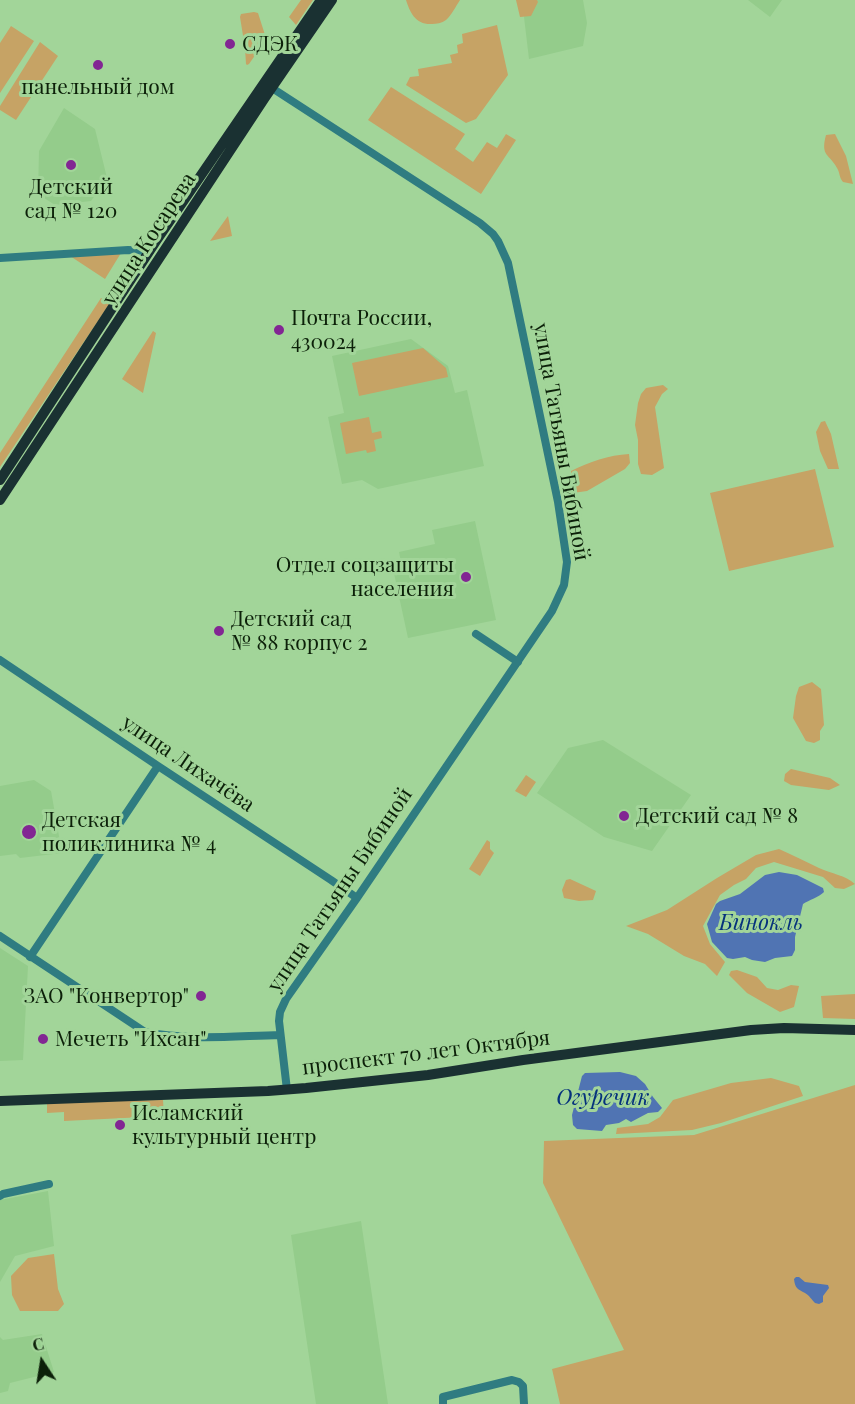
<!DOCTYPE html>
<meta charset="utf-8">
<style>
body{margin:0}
#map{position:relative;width:855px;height:1404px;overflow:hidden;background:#a2d599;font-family:"Playfair Display",serif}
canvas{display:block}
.north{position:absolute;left:12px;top:1332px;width:60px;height:60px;-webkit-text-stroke:4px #a2d599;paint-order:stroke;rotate:348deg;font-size:16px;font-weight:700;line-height:24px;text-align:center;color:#0c2009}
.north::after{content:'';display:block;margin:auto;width:21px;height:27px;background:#0c2009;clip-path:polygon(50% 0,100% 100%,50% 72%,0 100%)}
</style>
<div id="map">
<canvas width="855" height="1404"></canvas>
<div class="north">С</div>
</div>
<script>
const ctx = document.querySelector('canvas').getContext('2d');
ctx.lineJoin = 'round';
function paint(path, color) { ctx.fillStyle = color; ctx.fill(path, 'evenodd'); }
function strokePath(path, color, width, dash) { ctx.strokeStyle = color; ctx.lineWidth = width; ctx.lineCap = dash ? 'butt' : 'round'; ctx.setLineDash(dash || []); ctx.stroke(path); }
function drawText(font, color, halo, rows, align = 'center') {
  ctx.font = font + ' "Playfair Display",serif'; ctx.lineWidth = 6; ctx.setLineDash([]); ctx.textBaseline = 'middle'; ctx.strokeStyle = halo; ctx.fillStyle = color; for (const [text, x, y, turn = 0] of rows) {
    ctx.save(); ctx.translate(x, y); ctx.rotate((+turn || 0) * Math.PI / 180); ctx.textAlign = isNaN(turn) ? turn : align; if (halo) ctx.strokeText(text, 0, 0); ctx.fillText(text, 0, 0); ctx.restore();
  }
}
paint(new Path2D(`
 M533,0H583L587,23L583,46L529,59L524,17Z
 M748,0H782L770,17Z
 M64,108L95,129L107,178L91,201L55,205L38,194L39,151Z
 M411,339L448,366L455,393L467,390L484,466L378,489L362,480L342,484L328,417L344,413L332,356Z
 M475,521L496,620L408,638L392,564L401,562L399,552L435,544L432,530Z
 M603,740L691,795L652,851L604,837L537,793L568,748Z
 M34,780L51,791L62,853L20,858L16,854L0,856V786Z
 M0,948L28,966L23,1060L0,1061Z
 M48,1191L54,1246L15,1256L0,1282V1200Z
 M361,1221L388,1404H316L291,1235Z
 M42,1334L54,1372L10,1383L8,1391L0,1393V1337L3,1340Z`), '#94cc8b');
paint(new Path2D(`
 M301,0H313L296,25L289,17Z
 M406,0H460C456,6 451,16 446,20C442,23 436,24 432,24C416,25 410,13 406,0Z
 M516,0H537L538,2L531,16L520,17Z
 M254,12L258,13L266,38L265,41L249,64L247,65L246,64L245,48L240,17L241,14Z
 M497,25L508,75L476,119L466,123L406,85L410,77L419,76L418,69L452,63L450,55L458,53L457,45L463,43L462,34Z
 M11,26L34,41L0,93V43Z
 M40,42L58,56L16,120L0,110V106Z
 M391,87L465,134L455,149L473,162L487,142L497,148L506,134L516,140L481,194L368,120Z
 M835,134L846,156L853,184L843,182C839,177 840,173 837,168C830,154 820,157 826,135Z
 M228,216L232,236L210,241Z
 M121,253L105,279L70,256Z
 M101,298L110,303L0,467V453Z
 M153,331L156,333L143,393L122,379Z
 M423,348L446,368L448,377L359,396L352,363Z
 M663,385L668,389L662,394L655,407L664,468L652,475L641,474L638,464V440L635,425L638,403L641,394L646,388Z
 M369,417L372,433L381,431L382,438L374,440L376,451L367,453L366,450L346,454L340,423Z
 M825,421L831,434L839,469H828L820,451L816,432L821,422Z
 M629,454L630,463L625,469L587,491L573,493L571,471C589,462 609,455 629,454Z
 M815,469L834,547L729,571L710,493Z
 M812,682L821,689L824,725L820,731V740L814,743L806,741L793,718L796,696L799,687Z
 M791,769L830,778L840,785L829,790L791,785L784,781L785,774Z
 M526,775L536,782L526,797L515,791Z
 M487,840L490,842V849L494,853L480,876L469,869Z
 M779,849C793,855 806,862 819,868C832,874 845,875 855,884L844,889L835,888L823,877L774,862L756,868L746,879L734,885L720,895L703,926L710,944L725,962L717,976L705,964L684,956L648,934L626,926L667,910L717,878L756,855Z
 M570,879L596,891L593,900L579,901L564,898L562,890L566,880Z
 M737,970L757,977L767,988L778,990L791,985L799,986L794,1007L780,1012L747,993L729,975L731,971Z
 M855,994V1019L823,1018L821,996Z
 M771,1078L799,1086L803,1096L721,1123L692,1130L616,1134L617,1128L648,1124L660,1117L673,1100L731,1083Z
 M855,1085V1404H560L552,1369L624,1350L543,1183L544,1141L694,1135Z
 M163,1100L164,1116L64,1121V1112L47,1113V1102Z
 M54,1254L58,1289L64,1304L58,1311H20L12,1295L11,1276L28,1258Z`), '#c6a365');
paint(new Path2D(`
 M779,872L797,875L823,888L824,892C819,897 809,900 803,904L795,937V950L792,956L775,958L765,962L752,960L745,957L733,959L727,958L712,942L707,924L716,904L720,901L740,894L765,875Z
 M620,1072L636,1076L645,1084L653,1097L662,1108L658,1112L648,1113L631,1122L626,1119L619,1123L606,1125L602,1131L577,1129L573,1125L572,1115L582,1076L585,1073Z
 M796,1277H799L805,1282L828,1285L829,1288L823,1296V1302L819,1304L815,1303C812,1300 809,1295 805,1293C798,1289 795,1289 794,1279Z`), '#5074b3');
strokePath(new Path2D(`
 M272,88L480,223L493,234L498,241L508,263L558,502L567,562L564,585L552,611L357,898L286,999L280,1012L279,1021L287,1090
 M0,258L128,250L150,251
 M476,634L518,662
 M0,660L158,766L331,880L357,898
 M0,936L145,1032C190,1041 234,1036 280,1035
 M30,957L158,766
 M0,1196L3,1194L49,1184
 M443,1404V1397L512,1380L519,1382L523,1386L524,1404`), '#2f7c81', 8);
strokePath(new Path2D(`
 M0,480L156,241L321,0
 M0,500L264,99L332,0
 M0,1101L268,1091L306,1088L428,1075L523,1060L751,1030L784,1028L855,1030`), '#1a3132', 10);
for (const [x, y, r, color] of [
 [230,44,6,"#822693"],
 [98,65,6,"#822693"],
 [71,165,6,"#822693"],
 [279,330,6,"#822693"],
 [466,577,6,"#822693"],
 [219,631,6,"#822693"],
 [624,816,6,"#822693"],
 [29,832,8,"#822693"],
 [201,996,6,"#822693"],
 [43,1039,6,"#822693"],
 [120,1125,6,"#822693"]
]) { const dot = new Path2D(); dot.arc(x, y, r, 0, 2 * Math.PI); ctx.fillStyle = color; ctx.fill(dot); strokePath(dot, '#a2d599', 2); }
drawText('21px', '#0c2009', '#a2d599', [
 ["СДЭК",242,44],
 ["панельный дом",98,87,"center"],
 ["Детский",71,187,"center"],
 ["сад № 120",71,211,"center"],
 ["Почта России,",291,318],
 ["430024",291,342],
 ["Отдел соцзащиты",454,565,"right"],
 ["населения",454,589,"right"],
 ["Детский сад",231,619],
 ["№ 88 корпус 2",231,643],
 ["Детский сад № 8",636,816],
 ["Детская",42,820],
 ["поликлиника № 4",42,844],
 ["ЗАО \"Конвертор\"",189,996,"right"],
 ["Мечеть \"Ихсан\"",55,1039],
 ["Исламский",132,1113],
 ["культурный центр",132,1137]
], 'left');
drawText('21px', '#0c2009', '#a2d599', [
 ["улица Косарева",149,239,-57],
 ["улица Татьяны Бибиной",561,442,80],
 ["улица Лихачёва",188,764,34],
 ["улица Татьяны Бибиной",340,890,-56],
 ["проспект 70 лет Октября",426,1053,-7]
]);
drawText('italic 22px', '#05317c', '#a2d599', [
 ["Бинокль",761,923],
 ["Огуречик",603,1098]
]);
</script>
